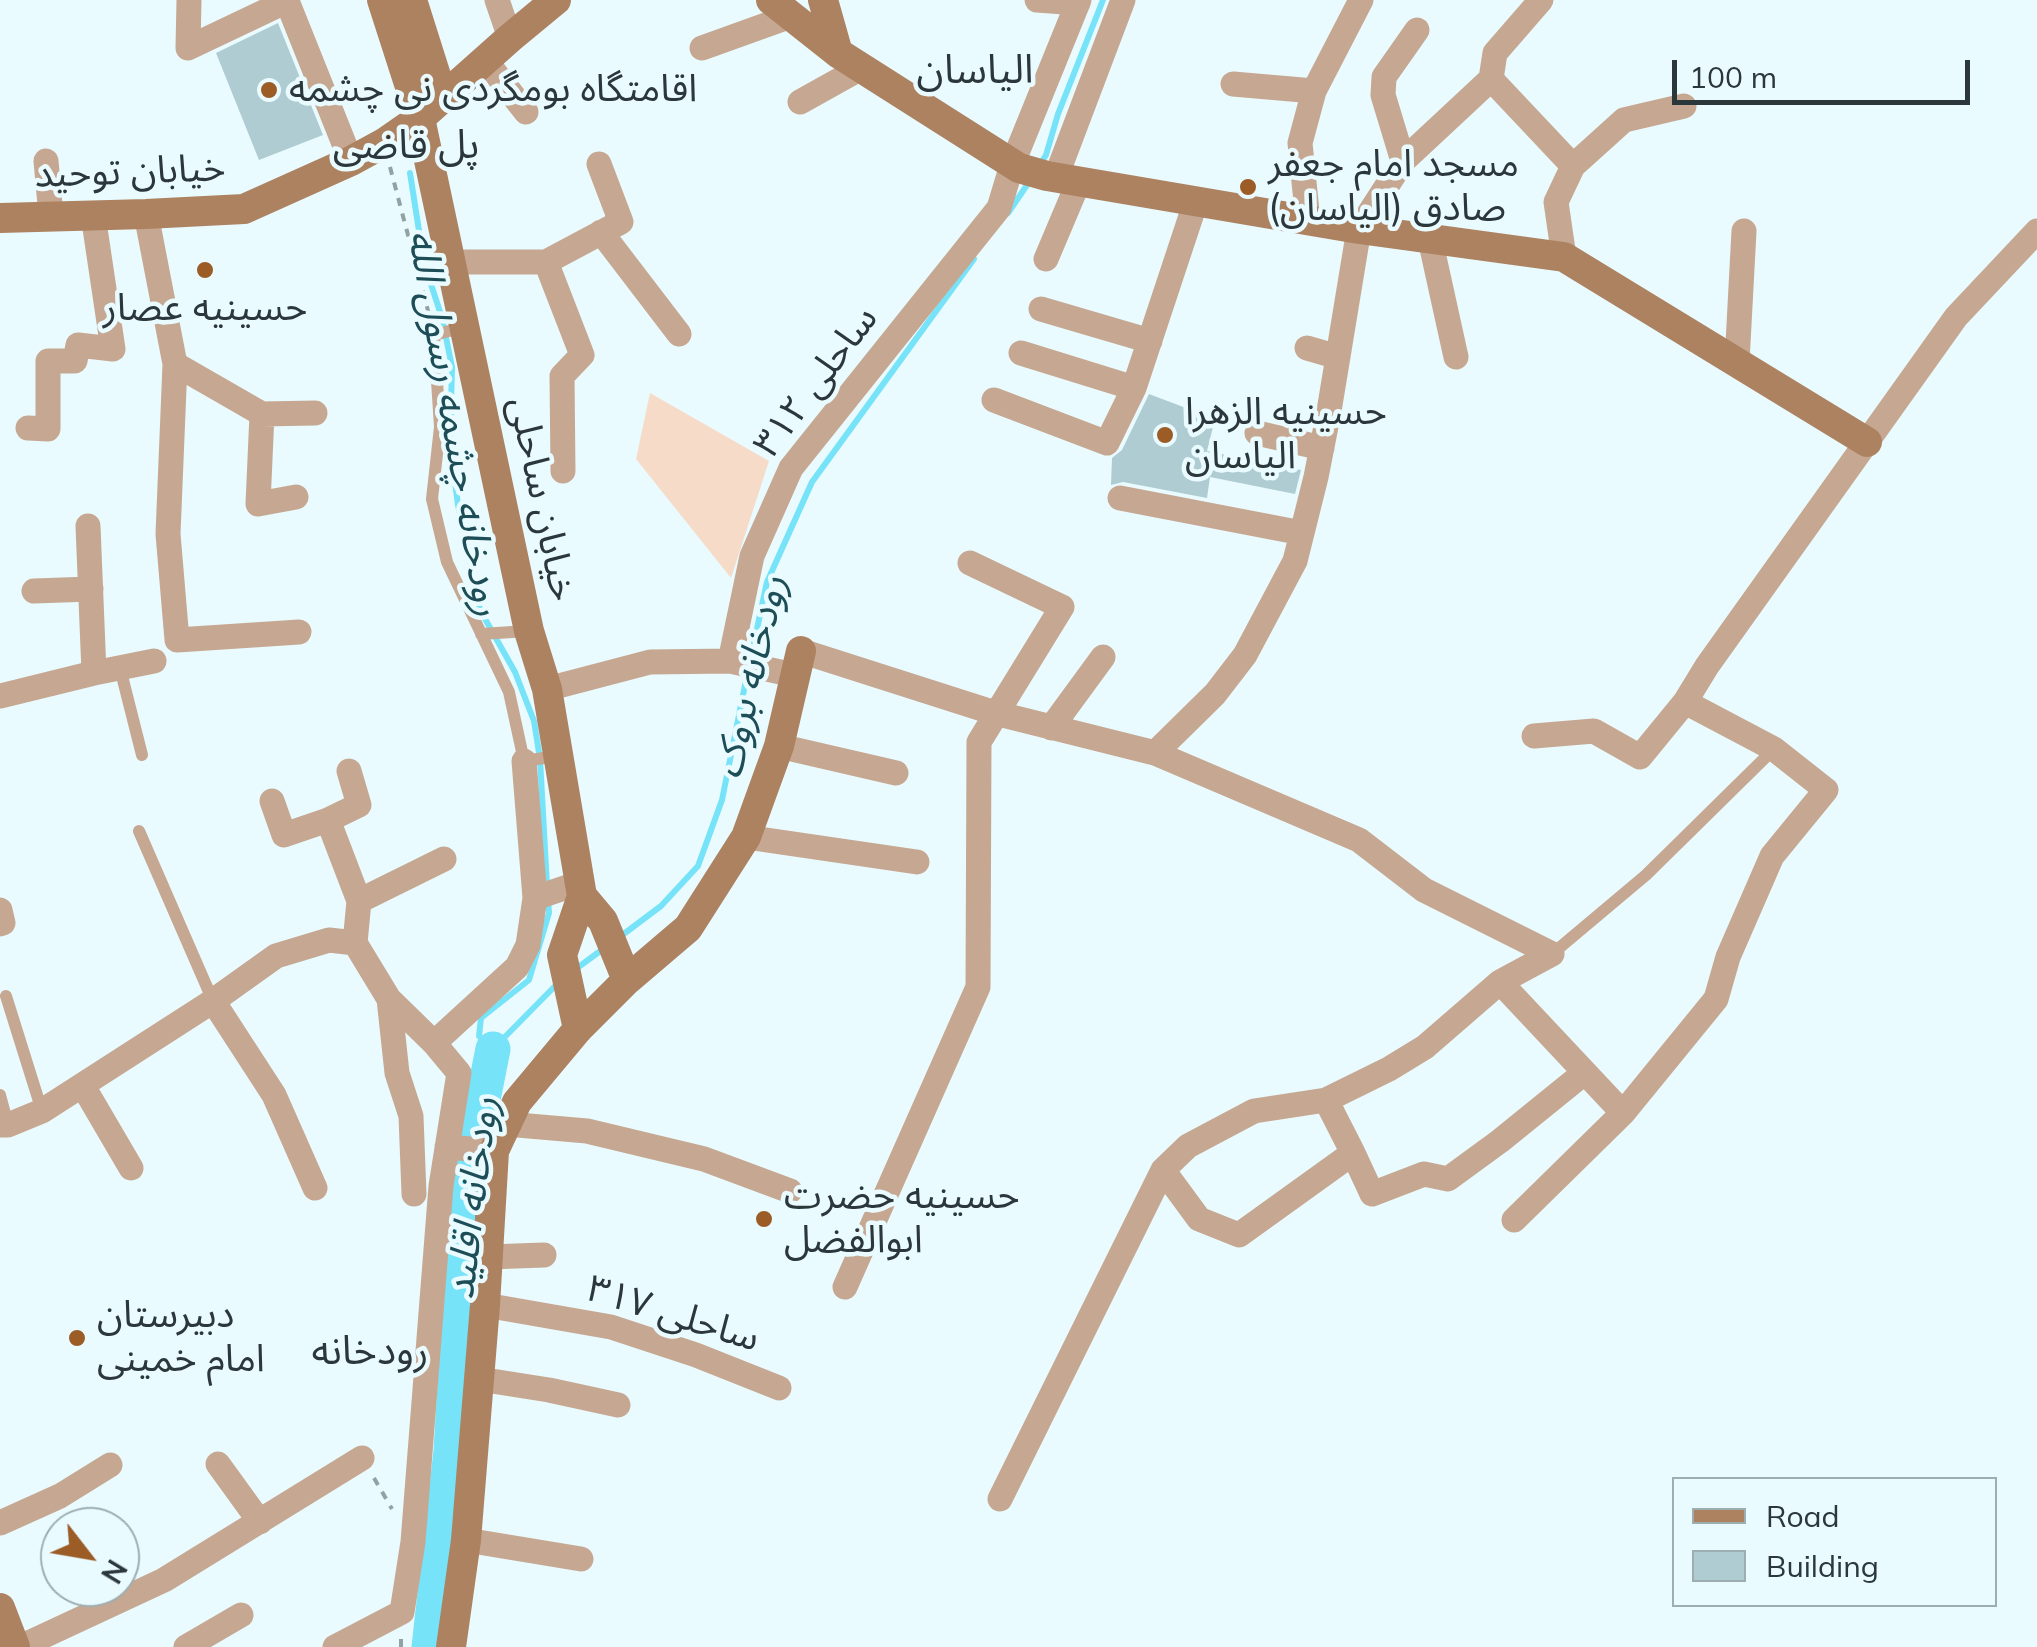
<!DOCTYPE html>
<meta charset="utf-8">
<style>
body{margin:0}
#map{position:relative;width:2037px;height:1647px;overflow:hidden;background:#e9fbff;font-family:Mulish,sans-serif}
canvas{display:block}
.legend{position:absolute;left:1672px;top:1477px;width:325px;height:130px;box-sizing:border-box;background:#e9fbff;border:2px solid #9dadb0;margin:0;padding:12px 18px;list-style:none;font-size:30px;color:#2b373a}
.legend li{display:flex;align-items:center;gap:20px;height:50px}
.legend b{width:50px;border:2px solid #9dadb0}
.north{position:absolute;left:40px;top:1507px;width:100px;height:100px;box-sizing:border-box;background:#e9fbff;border:2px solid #9dadb0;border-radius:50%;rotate:121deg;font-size:28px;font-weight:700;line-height:40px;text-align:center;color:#2b373a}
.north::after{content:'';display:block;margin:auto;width:35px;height:45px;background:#9c5c25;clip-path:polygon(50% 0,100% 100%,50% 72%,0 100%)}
.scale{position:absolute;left:1672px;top:60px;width:298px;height:45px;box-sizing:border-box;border:5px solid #2b373a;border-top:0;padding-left:12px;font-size:30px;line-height:35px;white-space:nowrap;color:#2b373a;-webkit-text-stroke:8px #e9fbff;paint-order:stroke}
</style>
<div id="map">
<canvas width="2037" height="1647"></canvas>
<ul class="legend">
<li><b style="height:12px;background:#ad8261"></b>Road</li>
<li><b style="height:28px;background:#aeccd2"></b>Building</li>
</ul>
<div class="north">N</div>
<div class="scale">100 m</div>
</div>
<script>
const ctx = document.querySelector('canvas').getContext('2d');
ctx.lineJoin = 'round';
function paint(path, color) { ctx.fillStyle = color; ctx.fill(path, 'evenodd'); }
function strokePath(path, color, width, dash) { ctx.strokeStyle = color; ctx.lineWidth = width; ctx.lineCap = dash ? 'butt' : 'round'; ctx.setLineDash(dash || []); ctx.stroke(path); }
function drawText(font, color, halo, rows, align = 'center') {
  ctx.font = font + ' Mulish,"Noto Sans Arabic",sans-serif'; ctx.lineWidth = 9; ctx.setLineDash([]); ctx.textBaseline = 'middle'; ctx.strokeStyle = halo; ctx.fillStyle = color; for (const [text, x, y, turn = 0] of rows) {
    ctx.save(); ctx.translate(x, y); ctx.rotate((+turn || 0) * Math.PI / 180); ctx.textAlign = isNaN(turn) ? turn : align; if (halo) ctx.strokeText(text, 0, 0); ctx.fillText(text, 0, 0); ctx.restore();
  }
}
paint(new Path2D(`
 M650,393L769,461L731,578L636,459Z`), '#f6dbc8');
strokePath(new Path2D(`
 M1041,163L1046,155L1058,114L1103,0
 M410,173L424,263L442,318L452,367L450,444L458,505L480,610L515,672L534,721L540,759L547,886
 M1008,213L1029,182
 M751,657L767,582L812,482L974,259
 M548,898L549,913L529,980L481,1018L479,1036L493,1049L559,982
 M621,936L661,906L698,866L722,800L748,670
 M573,971L603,949`), '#77e3f8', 6);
strokePath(new Path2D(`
 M429,1647L451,1451L467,1180L493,1049`), '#77e3f8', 35);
paint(new Path2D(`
 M278,23L323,135L259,160L216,53Z
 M1149,394L1215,419L1207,451L1301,470L1295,494L1210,477L1207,498L1123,482L1111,485L1112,458L1122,450Z`), '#aeccd2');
strokePath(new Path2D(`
 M390,167L431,322
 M374,1478L392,1509
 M401,1647V1636`), '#91a1a4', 4, [8, 8]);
strokePath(new Path2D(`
 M464,327L434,335L440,427L432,499L447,562L509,692L524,761L557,756
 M481,634L528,631
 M120,668L142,755
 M139,831L213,1001
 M1552,954L1646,875L1774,749
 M6,996L42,1111
 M0,1095L8,1125`), '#c6a892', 12);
strokePath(new Path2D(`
 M189,0L188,48L287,1L351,161
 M497,0L510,38
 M1037,0L1078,3
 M702,48L791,16
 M485,60L526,112
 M1491,79L1573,166
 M1233,84L1314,91
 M800,102L861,68
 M46,161L51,216
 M1403,161L1383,95L1384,77L1417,30
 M1056,177L1123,0
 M146,214L175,364L168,534L177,640L299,632
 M1308,221L1300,143L1314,91L1361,0
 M601,232L679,334
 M1430,239L1456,357
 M1564,257L1556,202L1573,166L1624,120L1684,106
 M1046,259L1079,181
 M452,262H546L582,355L562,376L563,471
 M546,262L621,222L599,164
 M1041,309L1150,341
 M1307,348L1338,357
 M1021,353L1134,388
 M1737,362L1744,231
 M175,364L262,414L315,413
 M994,400L1107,443L1134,388L1196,201
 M262,414L258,504L296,497
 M28,428L48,429V361H75L78,345L113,349L93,215
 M1257,433L1322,448
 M1120,498L1302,533
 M88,526L94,673
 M34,591L91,589
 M801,651L995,713L1155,753L1359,840L1424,890L1552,954
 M730,661L794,675
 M547,689L650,662L730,661L752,556L791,468L999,208L1012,165L1079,0
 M0,696L94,673L154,661
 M1051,728L1103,657
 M1534,736L1594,731L1640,757L1685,702
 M779,746L896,773
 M1155,753L1215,694L1245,655L1295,561L1316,477L1329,411L1359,229L1403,161L1491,79L1495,53L1541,0
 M272,801L284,835L328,820L359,805L349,771
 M328,820L359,901
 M746,837L917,862
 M535,898L579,883
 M0,910L3,923L0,924
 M355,943L359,901L444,859
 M1500,982L1623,1113
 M389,999L397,1073L411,1116L414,1194
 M213,1001L274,1095L315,1188
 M434,1043L517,967L528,945L535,898L524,761
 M83,1086L131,1168
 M506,1124L587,1131L704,1159L790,1191
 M0,1125H8L42,1111L213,1001L276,956L329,940L355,943L389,999L434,1043L459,1073L441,1186L413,1542L402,1612L335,1647
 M447,1147L494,1151
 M1353,1153L1372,1194L1424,1174L1448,1179L1500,1141L1584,1073
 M1163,1170L1199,1219L1239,1235L1353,1153L1326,1100
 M1514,1220L1623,1113L1716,999L1728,957L1772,856L1826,790L1774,749L1685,702L1707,666L1956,317L2037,231
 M488,1257L544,1255
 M845,1287L978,987L979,742L1062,607L970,563
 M485,1305L611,1327L696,1355L779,1388
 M479,1379L549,1390L618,1405
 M218,1464L260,1522
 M1000,1499L1163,1170L1188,1146L1254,1111L1326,1100L1389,1069L1425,1047L1500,982L1552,954
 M0,1523L60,1496L110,1465
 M466,1540L581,1559
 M20,1647L164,1580L362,1458
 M186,1647L241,1615`), '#c6a892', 25);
strokePath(new Path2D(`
 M382,0L420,118L529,631L547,689L582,896L603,921L627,980
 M412,0L443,98
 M771,0L838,53L1019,168L1047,176L1359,229L1564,257L1867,442
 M823,0L838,53
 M0,218L146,214L244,209L351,161L384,143L420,118L510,38L556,0
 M578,1029L562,955L582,896
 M0,1608L15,1647
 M451,1647L466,1540L485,1305L494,1151L517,1102L578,1029L627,980L688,928L746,837L779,746L801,651`), '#ad8261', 30);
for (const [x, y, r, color] of [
 [269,90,10,"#9c5c25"],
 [1248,187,10,"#9c5c25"],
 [205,270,10,"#9c5c25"],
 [1165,435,10,"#9c5c25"],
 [764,1219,10,"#9c5c25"],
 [77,1338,10,"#9c5c25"]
]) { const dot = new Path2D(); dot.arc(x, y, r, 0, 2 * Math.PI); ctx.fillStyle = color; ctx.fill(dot); strokePath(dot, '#e9fbff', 4); }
drawText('38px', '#2b373a', '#e9fbff', [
 ["اقامتگاه بومگردی نی چشمه",289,90],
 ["مسجد امام جعفر",1268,165],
 ["صادق (الیاسان)",1268,209],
 ["حسینیه عصار",205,309,"center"],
 ["حسینیه الزهرا",1185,413],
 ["الیاسان",1185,457],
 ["حسینیه حضرت",784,1197],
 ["ابوالفضل",784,1241],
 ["دبیرستان",97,1316],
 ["امام خمینی",97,1360]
], 'left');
drawText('38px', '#2b373a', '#e9fbff', [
 ["خیابان توحید",130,172,-2],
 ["ساحلی ۳۱۲",816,382,-53],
 ["خیابان ساحلی",542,499,78],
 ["ساحلی ۳۱۷",673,1314,17]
]);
drawText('40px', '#2b373a', '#e9fbff', [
 ["الیاسان",975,71],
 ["پل قاضی",406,146],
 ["رودخانه",370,1352]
]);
drawText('italic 40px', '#1d4d56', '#e9fbff', [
 ["رودخانه چشمه رسول الله",454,423,80],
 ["رودخانه بروک",751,677,-77],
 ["رودخانه اقلید",473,1198,-83]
]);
</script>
